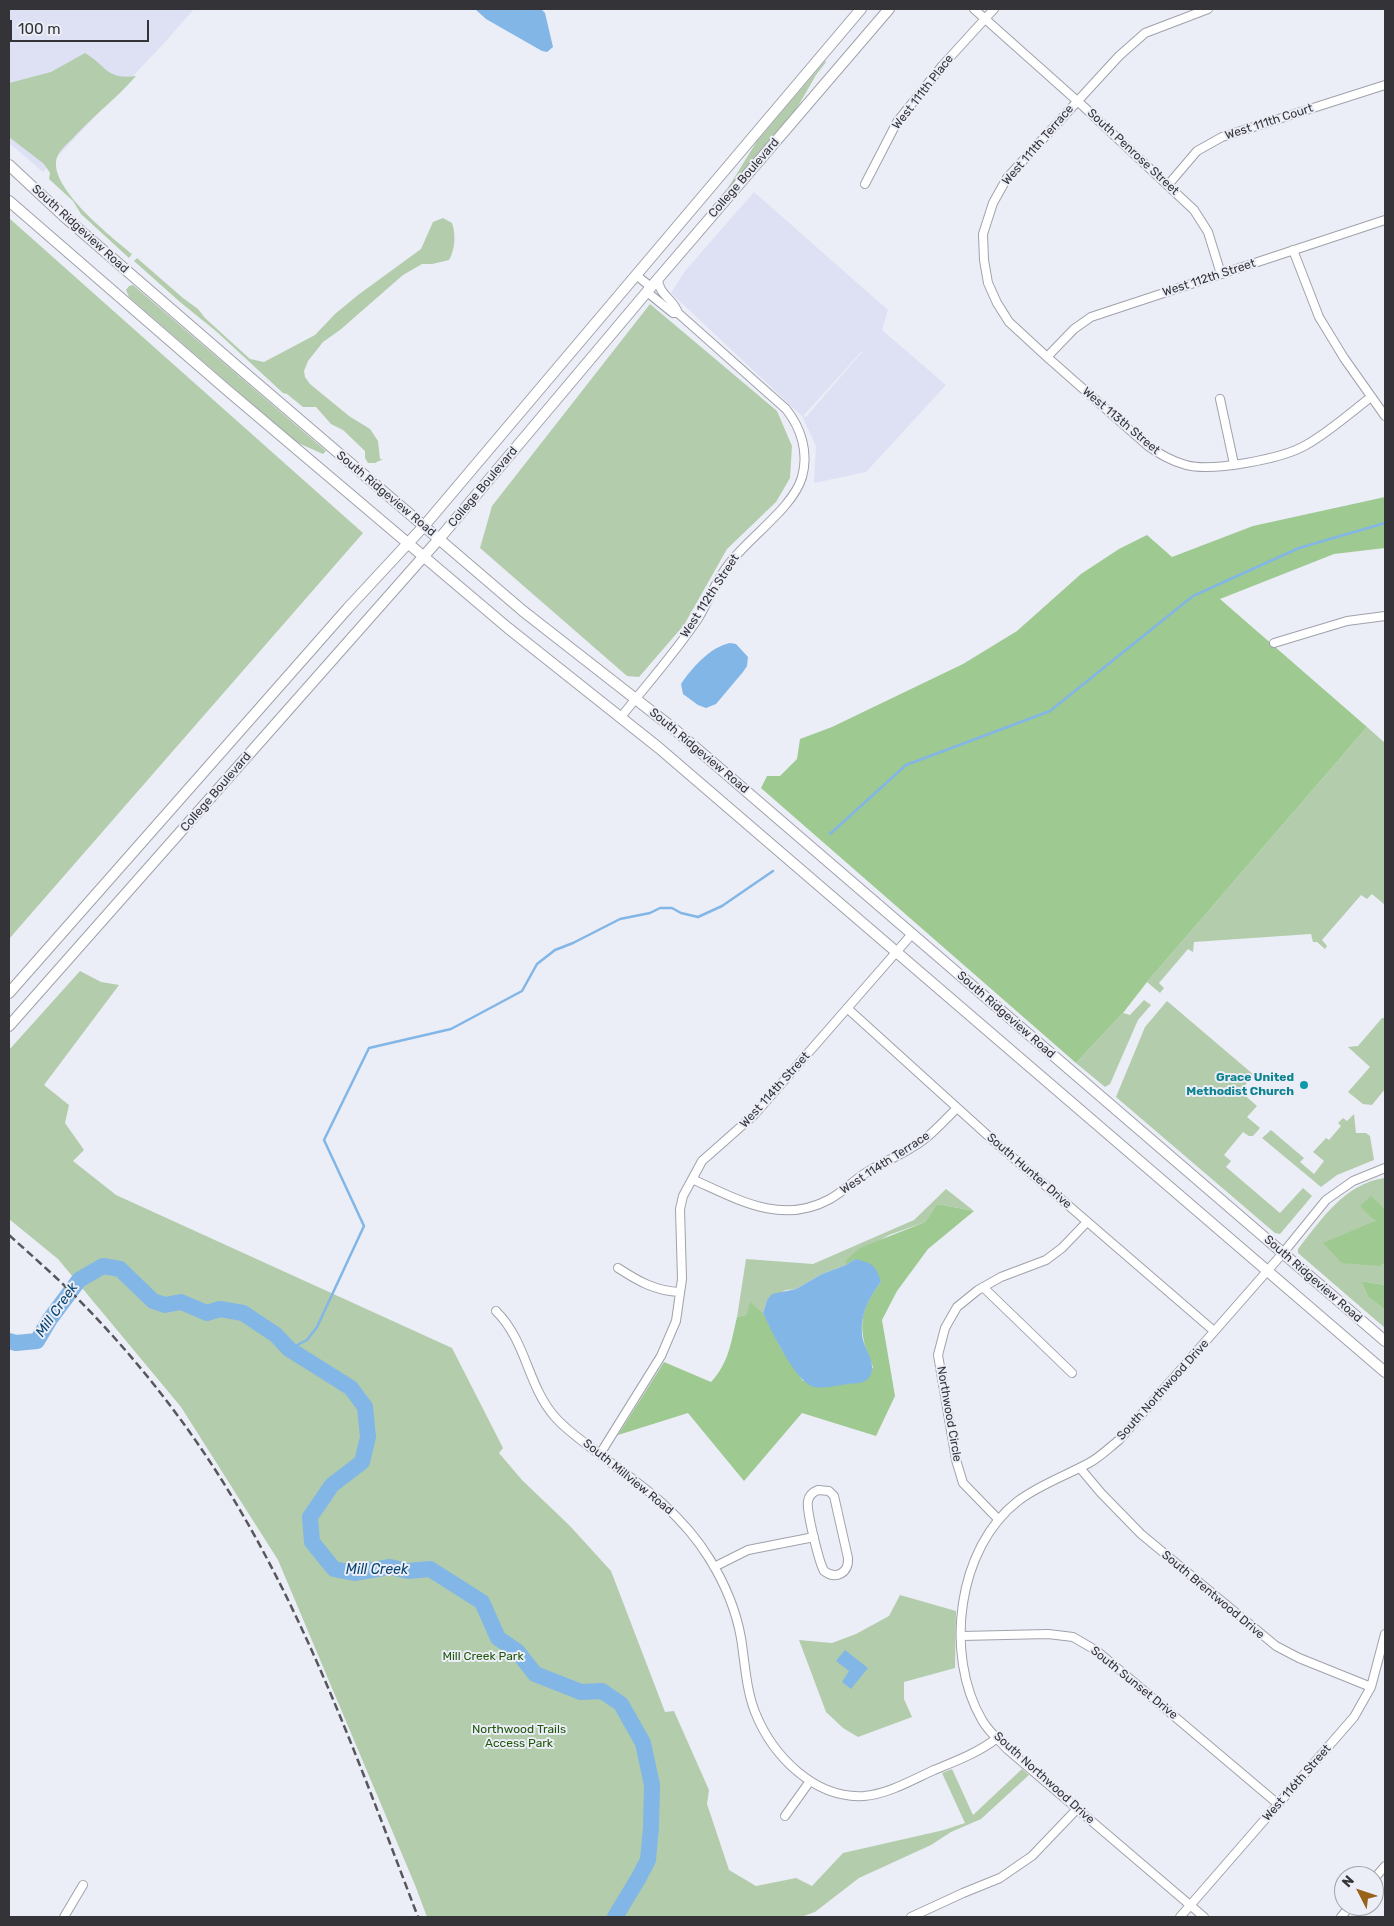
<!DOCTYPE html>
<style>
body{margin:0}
#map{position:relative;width:1394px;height:1926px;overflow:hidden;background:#ebedf7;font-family:Rubik,sans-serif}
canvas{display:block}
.frame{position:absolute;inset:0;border:10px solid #343438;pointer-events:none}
.north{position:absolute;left:1334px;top:1866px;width:50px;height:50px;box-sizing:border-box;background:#ebedf7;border:1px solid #a2a3ab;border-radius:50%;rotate:311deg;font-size:14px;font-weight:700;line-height:20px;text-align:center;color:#343438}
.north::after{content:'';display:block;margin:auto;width:18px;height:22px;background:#98621a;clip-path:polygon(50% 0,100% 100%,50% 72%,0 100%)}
.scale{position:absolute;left:10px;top:20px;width:139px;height:22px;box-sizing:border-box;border:2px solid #343438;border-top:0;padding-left:6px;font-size:15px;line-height:18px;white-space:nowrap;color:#343438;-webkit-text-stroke:4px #ebedf7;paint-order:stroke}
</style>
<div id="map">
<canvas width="1394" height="1926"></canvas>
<div class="frame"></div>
<div class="north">N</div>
<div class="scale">100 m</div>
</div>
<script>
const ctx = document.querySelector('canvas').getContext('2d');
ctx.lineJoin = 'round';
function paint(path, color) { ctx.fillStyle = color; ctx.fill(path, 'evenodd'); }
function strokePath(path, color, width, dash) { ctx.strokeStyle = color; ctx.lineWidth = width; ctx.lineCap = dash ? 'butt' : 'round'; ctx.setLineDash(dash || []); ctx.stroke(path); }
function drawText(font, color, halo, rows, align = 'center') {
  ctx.font = font + ' Rubik,sans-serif'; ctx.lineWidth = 4; ctx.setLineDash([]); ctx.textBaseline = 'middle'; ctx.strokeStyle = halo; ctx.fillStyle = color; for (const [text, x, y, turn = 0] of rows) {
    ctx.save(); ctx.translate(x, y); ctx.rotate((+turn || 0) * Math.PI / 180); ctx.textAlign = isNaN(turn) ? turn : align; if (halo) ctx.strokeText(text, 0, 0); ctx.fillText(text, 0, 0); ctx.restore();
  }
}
paint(new Path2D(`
 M9,9H194L166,41L43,172L9,143Z
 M754,192L888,310L882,330L946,385L866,472L814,483L816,446L802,416L671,293L685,271ZM863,351L806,417L803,416L862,351Z`), '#dee1f3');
paint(new Path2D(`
 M85,53C107,66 106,80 136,76C117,98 93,116 73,138C68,143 61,149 58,155C43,184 113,238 132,254L129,258L81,214L73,201L49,179L50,173L44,164L9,137V83L51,72Z
 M825,61L826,62L816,75L794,113L729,189L728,188L757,141Z
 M9,218L363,533L9,939Z
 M443,218L452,223C456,234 455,250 449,260L432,264H422L403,275L340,330L323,342L308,361L304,371L305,377L310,384L349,416L370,429L378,441L380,459H383L375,463H368L365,458V451L343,430L331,424L316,407H303L287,394L283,393L217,332L180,302L134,261L137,258L183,298L198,309L205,318L250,359L264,362L315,335L335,314L358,295L421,249L433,222Z
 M133,285L326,451L323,454L296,442L129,297L126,290L129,286Z
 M650,304L777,411L792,446L790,478L776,502L727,549L684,625L639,677L627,676L480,548L492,506Z
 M1367,727L1385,743V905L1372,894L1367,899L1361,895L1322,940L1327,946L1325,949L1317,942H1313L1311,934L1194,942L1193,952L1188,949L1159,983L1164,988L1160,993L1147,982Z
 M80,971L101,982L119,985L44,1085L69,1105L65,1123L84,1150L73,1161L116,1195L452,1348L503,1448L499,1453L522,1480L570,1526L611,1571L665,1712L674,1711L709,1790L707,1804L729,1870L756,1886L796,1878L812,1886L843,1853L944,1830L965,1823L942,1773L952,1769L973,1815L1022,1769L1029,1775L981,1819L951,1832L931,1845L859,1878L815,1912L801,1917H427L415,1885L278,1560L181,1407L58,1259L9,1219V1050Z
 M1144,1000L1151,1005L1138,1020L1110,1084L1105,1087L1076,1063L1123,1013L1130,1015Z
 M1167,1001L1254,1075L1240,1091L1257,1106L1247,1117L1260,1128L1253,1136H1249L1243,1132L1224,1155L1231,1161L1226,1167L1280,1213L1303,1188L1312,1196L1280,1234L1275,1233L1116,1097L1145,1027Z
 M1382,1018H1385V1089L1372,1105L1363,1104L1348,1092L1370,1067L1348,1047L1358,1046Z
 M1354,1114L1356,1133H1366L1370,1136L1374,1160L1337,1175L1321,1187L1262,1138L1271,1130L1304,1158L1300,1162L1314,1174L1324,1161L1313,1152L1326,1138L1329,1140L1341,1126L1338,1123L1343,1118L1347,1121Z
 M1385,1178V1209L1371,1197L1380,1266L1385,1263V1285L1361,1281L1368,1297L1385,1310V1328L1298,1253V1249C1321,1220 1345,1183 1385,1178Z
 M946,1189L974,1211L937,1204L925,1222L889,1235L846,1260V1265L822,1274L796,1289L786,1290L767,1300L763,1313L750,1303L746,1315L737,1317L746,1259L813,1264L914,1220Z
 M900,1595L956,1611L955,1668L904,1682V1699L912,1717L858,1737L843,1728L826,1712L799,1640L832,1643L856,1634L889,1616Z`), '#b3cdac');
paint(new Path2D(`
 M1385,497V548L1334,554L1220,599L1367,727L1147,982L1123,1013L1076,1063L761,788L767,776H780L797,759L800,739L832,727L963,664L1017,631L1081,574L1119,549L1147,535L1172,557L1253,526Z
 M1371,1196L1385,1209V1263L1380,1266L1342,1263L1323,1243L1375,1221L1360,1206Z
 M937,1204L974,1211L928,1249L897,1291L882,1320L895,1396L876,1436L802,1413L744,1481L688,1413L618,1435L664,1362L711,1382C729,1363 731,1342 737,1317L746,1315L750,1302L763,1313L782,1350L803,1381L863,1382L873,1367C858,1332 857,1312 881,1282L855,1259L846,1265V1260L860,1248L925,1222Z
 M1361,1281L1385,1285V1310L1368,1297Z`), '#9ec991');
paint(new Path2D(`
 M475,9H541L545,13L553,47L547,52L542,51L486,19Z
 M730,643L736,644L748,657L747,666L743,672L716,704L706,708L698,705L683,694L681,684C692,668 710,647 730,643Z
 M855,1259C872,1263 876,1265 881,1282C869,1297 860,1315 862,1334C863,1348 876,1361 871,1374C867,1384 857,1383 848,1384C838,1385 824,1389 814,1387C796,1383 771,1330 763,1313L767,1300L772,1294L796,1289L822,1274L846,1265Z
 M845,1650L868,1668L851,1689L842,1682L849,1671L836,1661Z`), '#82b6e6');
strokePath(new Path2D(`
 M830,834L906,765L1050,711L1193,596L1299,548L1385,523
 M289,1349L307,1340L317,1327L364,1226L324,1140L369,1048L451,1029L522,991L537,964L555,950L573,943L620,919L650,913L660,908H672L681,913L698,917L722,906L773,871`), '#82b6e6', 2.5);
strokePath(new Path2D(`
 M9,1341L16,1343L37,1341L50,1319L79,1280L103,1266L120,1269L153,1301L165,1305L181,1302L207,1313L220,1309L243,1313L276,1335L289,1349L351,1388L365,1407L368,1437L362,1462L332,1485L310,1517L312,1542L334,1569L354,1573L390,1567L408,1571L430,1569L482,1602L498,1638L517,1651L535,1674L581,1692L602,1691L621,1704L643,1743L652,1785L651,1827L648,1860L638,1879L615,1917`), '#82b6e6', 16);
const minor = new Path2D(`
 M974,9L1084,107L1194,210L1208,232L1221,274
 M1208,9L1145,33L1119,56L1007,178L993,203L983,234L984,260L988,283L997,303L1009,322L1047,357L1148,446C1160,454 1171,461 1186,465C1212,472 1282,459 1306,445C1329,432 1350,413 1371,397
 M865,184L897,122L942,66L994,9
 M1168,185L1197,151L1222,137L1385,85
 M1293,250L1319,317L1344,358L1385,416
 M636,275L651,287
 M647,292L673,313H678
 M1047,357L1074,329L1091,317L1385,220
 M1220,399L1234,464
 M1274,643L1347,621L1385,616
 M621,717C647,684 676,652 699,617C709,600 716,580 729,564C749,537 793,508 802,477C809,452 801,428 786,409L678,313C674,299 658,295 658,278
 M847,1008L996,1143L1214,1331
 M692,1179C737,1199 781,1226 830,1199C843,1192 854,1180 867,1172C881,1163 897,1157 911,1148C929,1138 943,1122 957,1108
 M618,1268C638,1281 655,1291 680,1292
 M983,1287L1072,1373
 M496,1311C527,1342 527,1385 555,1417C570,1434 590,1446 607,1460C646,1488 683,1516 709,1558C724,1582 736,1610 741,1638C745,1663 746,1689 755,1712C772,1755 814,1799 864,1796C888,1794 912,1780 934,1770C956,1761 978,1753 997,1738
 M600,1454L661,1356L676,1321L682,1279L680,1209L683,1196L702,1161L754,1115L912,934
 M1080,1468L1101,1493L1141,1534L1276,1646L1299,1658L1371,1687
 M818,1490L829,1491L834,1496L848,1558C849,1573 836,1580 824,1571C819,1562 806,1510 808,1501C809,1495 813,1492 818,1490Z
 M998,1519L963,1483L956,1460L938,1355L945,1328L957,1307L978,1290L1001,1277L1046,1260L1062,1248L1087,1222
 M714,1567L748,1550L814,1537
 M962,1636L1048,1634L1073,1637L1097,1651L1278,1804
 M785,1816L810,1781
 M1374,1879L1385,1866
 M64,1917L83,1885
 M911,1917L963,1893L1000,1878L1032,1856L1077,1809
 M1180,1917L1354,1717L1371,1687L1385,1634
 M1204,1917L1007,1749C999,1740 988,1731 982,1720C944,1655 957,1548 1018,1501C1039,1485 1065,1476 1089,1463C1100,1457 1109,1448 1119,1440L1283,1253L1326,1200L1353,1181L1385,1168
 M1341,1917L1350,1906`);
const secondary = new Path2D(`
 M9,165L67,219L238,367L523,611L674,729L1385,1341
 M9,201L227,390L508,628L659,748L1385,1372
 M9,993L348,608L424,526L861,9
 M9,1026L439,539L651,287L889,9`);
strokePath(minor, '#a0a2ab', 10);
strokePath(secondary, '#a0a2ab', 12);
strokePath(minor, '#fff', 8);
strokePath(secondary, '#fff', 10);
strokePath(new Path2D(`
 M9,1235C31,1255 53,1274 74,1295C130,1351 181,1415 223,1482C308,1618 361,1768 418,1917`), '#56565b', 2.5, [8, 4]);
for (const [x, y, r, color] of [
 [1304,1085,5,"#0f9aa8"]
]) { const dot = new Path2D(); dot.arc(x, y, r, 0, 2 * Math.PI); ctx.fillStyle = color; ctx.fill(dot); strokePath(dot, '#ebedf7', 2); }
drawText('12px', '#343438', '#ebedf7', [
 ["West 111th Place",923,92,-52],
 ["West 111th Court",1269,122,-18],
 ["West 111th Terrace",1038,145,-49],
 ["South Penrose Street",1133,152,43],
 ["College Boulevard",744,178,-49],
 ["South Ridgeview Road",80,229,42],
 ["West 112th Street",1209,278,-18],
 ["West 113th Street",1121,421,40],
 ["College Boulevard",483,487,-50],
 ["South Ridgeview Road",386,494,40],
 ["West 112th Street",710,596,-57],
 ["South Ridgeview Road",699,751,40],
 ["College Boulevard",216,792,-49],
 ["South Ridgeview Road",1006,1015,41],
 ["West 114th Street",775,1090,-48],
 ["West 114th Terrace",885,1163,-33],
 ["South Hunter Drive",1029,1171,41],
 ["South Ridgeview Road",1313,1279,41],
 ["South Northwood Drive",1163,1390,-48],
 ["Northwood Circle",949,1414,80],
 ["South Millview Road",628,1477,39],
 ["South Brentwood Drive",1213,1595,40],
 ["South Sunset Drive",1134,1683,39],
 ["South Northwood Drive",1044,1778,42],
 ["West 116th Street",1297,1783,-49]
]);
drawText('bold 12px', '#0d838f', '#ebedf7', [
 ["Grace United",1294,1078],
 ["Methodist Church",1294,1092]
], 'right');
drawText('12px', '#21570b', '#ebedf7', [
 ["Mill Creek Park",483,1657],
 ["Northwood Trails",519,1730],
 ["Access Park",519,1744]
]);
drawText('italic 14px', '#084672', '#ebedf7', [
 ["Mill Creek",57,1310,-55],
 ["Mill Creek",377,1570]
]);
</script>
